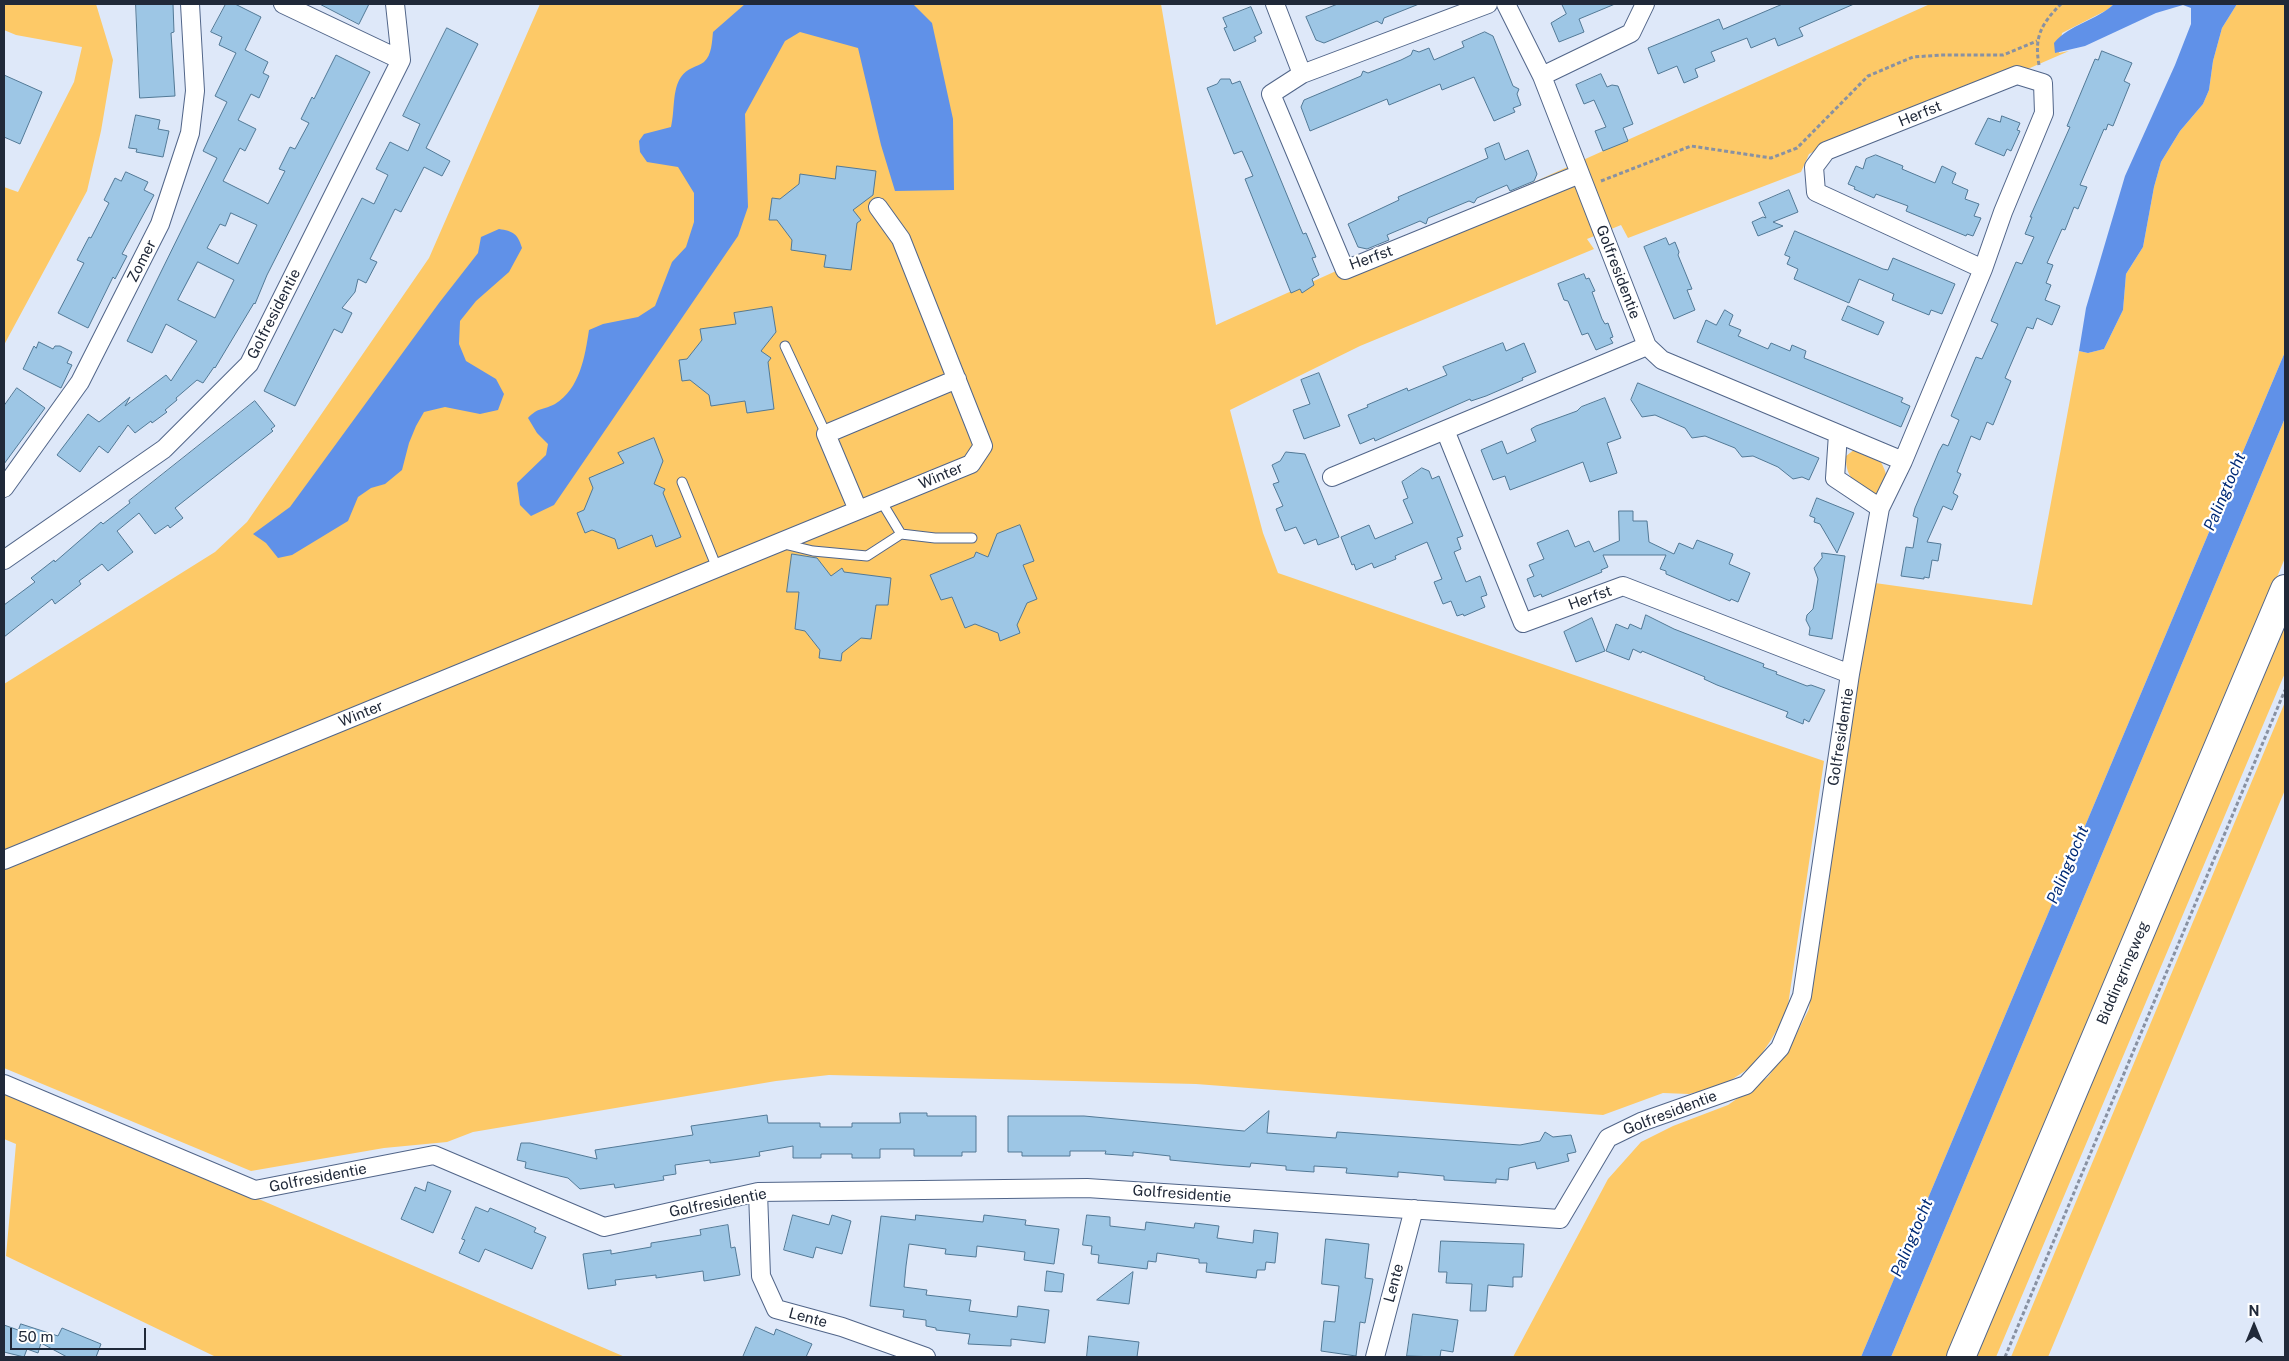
<!DOCTYPE html>
<style>
body{margin:0}
#map{position:relative;width:2289px;height:1361px;overflow:hidden;background:#dee8f9;font-family:"Public Sans",sans-serif}
canvas{display:block}
.frame{position:absolute;inset:0;border:5px solid #202939;pointer-events:none}
.north{position:absolute;left:2229px;top:1301px;width:50px;height:50px;-webkit-text-stroke:4px #fff;paint-order:stroke;rotate:0deg;font-size:14px;font-weight:700;line-height:20px;text-align:center;color:#202939}
.north::after{content:'';display:block;margin:auto;width:18px;height:22px;background:#202939;clip-path:polygon(50% 0,100% 100%,50% 72%,0 100%)}
.scale{position:absolute;left:10px;top:1328px;width:136px;height:22px;box-sizing:border-box;border:2px solid #202939;border-top:0;padding-left:6px;font-size:15px;line-height:18px;white-space:nowrap;color:#202939;-webkit-text-stroke:4px #fff;paint-order:stroke}
</style>
<div id="map">
<canvas width="2289" height="1361"></canvas>
<div class="frame"></div>
<div class="north">N</div>
<div class="scale">50 m</div>
</div>
<script>
const ctx = document.querySelector('canvas').getContext('2d');
ctx.lineJoin = 'round';
function paint(path, color) { ctx.fillStyle = color; ctx.fill(path, 'evenodd'); }
function strokePath(path, color, width, dash) { ctx.strokeStyle = color; ctx.lineWidth = width; ctx.lineCap = dash ? 'butt' : 'round'; ctx.setLineDash(dash || []); ctx.stroke(path); }
function drawText(font, color, halo, rows, align = 'center') {
  ctx.font = font + ' "Public Sans",sans-serif'; ctx.lineWidth = 4.5; ctx.setLineDash([]); ctx.textBaseline = 'middle'; ctx.strokeStyle = halo; ctx.fillStyle = color; for (const [text, x, y, turn = 0] of rows) {
    ctx.save(); ctx.translate(x, y); ctx.rotate((+turn || 0) * Math.PI / 180); ctx.textAlign = isNaN(turn) ? turn : align; if (halo) ctx.strokeText(text, 0, 0); ctx.fillText(text, 0, 0); ctx.restore();
  }
}
paint(new Path2D(`
 M4,4H96L113,60L101,131L87,191L4,345V187L18,192L74,82L82,47L16,35L4,30Z
 M540,4H1161L1216,325L1930,4H2114L2107,10L2062,33L2059,53L2069,51L2023,71L2015,66L1827,145L1809,154L1801,172L1628,238L1621,225L1587,239L1594,249L1360,346L1230,410L1263,533L1278,573L1824,761L1787,1012L1771,1040L1754,1065L1722,1086L1689,1094L1663,1093L1603,1115L1196,1084L829,1075L776,1081L473,1132L447,1142L384,1148L251,1171L4,1068V684L215,552L247,522L429,258Z
 M2237,4H2285V352L1861,1357H1513L1608,1179L1641,1142L1673,1126L1728,1105L1768,1077L1791,1045L1809,1009L1834,827L1875,583L2032,605L2079,351L2088,353L2104,349L2123,310L2126,274L2143,247L2154,187L2161,162L2180,131L2203,104L2209,90L2213,61L2222,28Z
 M2285,418V558L1951,1357H1891Z
 M1855,449L1880,460C1888,476 1890,481 1878,497C1859,485 1845,481 1846,456Z
 M2285,608V673L1996,1357H1972Z
 M2285,702V790L2048,1357H2011Z
 M4,1093L261,1200L625,1357H216L6,1256L16,1144L4,1139Z`), '#fdc967');
paint(new Path2D(`
 M745,4H913L932,23L953,119L954,190L895,191L881,145L858,48L800,32L785,41L745,114L748,207L738,236L554,505L531,516L520,505L517,483L546,455L548,444L537,433L528,418C538,407 544,410 555,404C580,389 585,356 589,330L603,324L638,317L655,306L672,262L686,247L694,222V193L678,167L647,162L640,152L639,141L644,134L671,127C675,111 672,90 681,77C687,68 697,67 704,62C712,55 712,41 713,32Z
 M2114,4H2237L2222,28L2213,61L2209,90L2203,104L2180,131L2161,162L2154,187L2143,247L2126,274L2123,310L2104,349L2088,353L2079,351L2086,308L2125,176L2175,65L2191,24V8L2183,5L2156,13L2085,46L2055,53L2054,43C2070,24 2096,21 2114,4Z
 M499,229C513,231 518,234 522,248L509,272L476,301L460,321L459,344L466,361L496,379L504,394L498,410L480,414L445,407L424,412L416,426L409,443L402,470L385,484L371,488L358,497L348,521L292,555L278,558L266,543L253,534L290,507L439,303L478,253L481,237Z
 M2285,352V418L1891,1357H1861Z`), '#6091e8');
const building = new Path2D(`
 M136,4H173L174,32L171,33L175,96L140,98Z
 M226,4H235L261,17L245,50L268,62L263,73L269,76L259,98L251,94L238,120L256,129L245,151L240,148L223,181L263,201L268,204L285,171L279,169L290,147L295,149L309,123L301,119L312,97L314,99L336,55L370,72L267,275L255,304L254,303L215,368L214,367L203,383L197,380L176,398L177,400L165,410L167,412L152,423L151,421L135,433L128,425L108,453L99,446L80,472L57,455L88,414L99,422L130,397L125,406L166,375L171,381L197,341L166,324L152,353L127,341L217,158L203,151L227,102L215,96L236,53L219,45L222,37L211,32ZM231,213L257,225L238,264L207,248L220,224L225,226ZM198,262L234,280L215,318L178,300Z
 M320,4H369L359,24Z
 M1338,4H1419L1384,18L1382,24L1377,21L1324,43L1316,40L1306,17Z
 M1562,4H1615L1579,19L1584,32L1559,42L1551,23L1566,14Z
 M1783,4H1854L1799,28L1803,36L1778,46L1775,38L1751,48L1747,38L1711,52L1715,61L1695,69L1698,77L1684,83L1677,66L1658,74L1648,48L1719,19L1723,29Z
 M1251,7L1262,33L1254,37L1256,41L1234,51L1224,28L1227,27L1223,18Z
 M447,28L478,44L426,148L450,161L442,176L424,167L401,212L395,209L370,259L377,262L366,283L358,279L355,292L342,308L352,313L342,333L334,329L295,406L264,391L362,198L374,204L388,175L376,169L390,142L408,151L420,124L403,116Z
 M1485,32L1493,36L1513,86L1519,89L1517,94L1521,105L1513,108L1515,112L1494,121L1474,77L1442,90L1440,84L1389,105L1387,99L1310,131L1301,107L1304,100L1361,76L1363,71L1368,73L1401,60L1411,55L1413,50L1419,52L1429,48L1434,60L1464,47L1462,42Z
 M2102,51L2132,63L2124,81L2130,84L2113,126L2108,124L2106,130L2104,129L2080,185L2087,187L2078,209L2074,207L2065,230L2062,229L2047,263L2053,265L2046,283L2051,285L2045,300L2060,306L2052,325L2037,318L2033,329L2027,327L2005,378L2011,381L1993,425L1987,422L1980,440L1971,436L1957,472L1961,474L1953,493L1958,496L1952,510L1943,506L1927,542L1941,544L1938,561L1932,560L1929,578L1924,577V579L1901,576L1906,547L1913,548L1918,518L1913,516L1915,508L1939,451L1943,444L1948,446L1959,420L1951,416L1976,357L1982,359L1986,350L1998,324L1991,321L2016,262L2022,264L2034,237L2025,234L2032,217H2030L2070,127L2067,126L2095,59L2098,60Z
 M1601,74L1607,87L1612,85L1618,86L1633,124L1623,128L1628,141L1603,151L1595,131L1606,127L1594,100L1584,104L1576,85Z
 M4,75L42,92L20,144L4,137Z
 M1221,79H1230L1232,84L1240,81L1303,234L1306,233L1316,257L1312,258L1319,275L1312,279L1314,285L1302,293L1300,289L1291,293L1245,179L1253,176L1242,151L1234,154L1207,88L1217,84Z
 M136,115L160,120L158,129L169,131L163,157L136,152L137,149L129,148Z
 M2002,116L2020,123L2017,130L2020,131L2011,151L2007,149L2004,156L1975,144L1988,118L2000,122Z
 M1499,143L1505,160L1528,150L1537,174L1534,181L1510,191L1507,185L1477,198L1474,203L1469,201L1428,218L1426,224L1420,221L1387,235L1389,240L1367,249L1358,247L1348,224L1399,200L1398,197L1488,158L1485,149Z
 M1876,155L1903,166L1902,169L1935,183L1942,166L1956,173L1952,183L1968,190L1965,199L1979,204L1974,216L1981,218L1973,236L1967,234L1966,236L1906,211L1908,206L1876,194L1874,198L1854,189L1855,187L1848,184L1856,166L1863,169L1866,159Z
 M837,166L876,171L873,195L853,210L861,220L857,223L851,270L824,267L826,255L791,250L792,240L777,220H769L772,198L780,199L799,184L800,174L835,179Z
 M126,172L148,182L144,190L154,195L122,254L127,256L115,279L113,277L88,328L58,313L84,263L77,260L89,237L91,238L109,203L104,200L115,178L121,181Z
 M1789,190L1798,212L1773,222L1783,226L1758,236L1752,222L1763,217L1766,218L1759,203Z
 M1795,231L1883,269L1888,270L1893,258L1955,284L1942,314L1931,310L1929,315L1892,300L1894,294L1859,279L1849,303L1794,279L1798,269L1787,264L1790,257L1785,255Z
 M1666,238L1669,245L1675,242L1679,252L1678,255L1692,289L1687,290L1695,310L1674,319L1644,247Z
 M1584,274L1586,279L1589,278L1595,291L1592,292L1602,319L1605,324L1608,323L1613,337L1610,338L1613,343L1596,350L1588,333L1582,335L1568,301L1564,300L1558,284Z
 M1848,306L1884,322L1878,335L1842,320Z
 M772,307L776,332L761,351L771,358L768,362L774,409L747,413L745,401L711,406L709,395L690,380L682,381L679,360L687,359L702,340L700,329L736,324L734,313Z
 M1725,310L1733,315L1729,325L1741,330L1738,336L1768,349L1771,343L1790,351L1792,345L1806,351L1804,358L1903,398L1901,402L1910,406L1901,427L1697,342L1706,320L1716,325Z
 M39,342L53,349L55,346H60L72,352L67,363L72,365L61,388L23,369L34,346L36,348Z
 M1503,343L1506,351L1524,343L1536,372L1522,378L1523,380L1486,396L1471,401L1470,399L1375,441L1374,438L1360,444L1348,415L1368,407L1367,405L1407,388L1408,391L1447,375L1443,367Z
 M1319,373L1340,426L1304,439L1293,410L1310,404L1301,380Z
 M1638,383L1819,458L1809,480L1802,477L1793,479L1778,467L1753,456L1742,457L1735,448L1705,436L1692,438L1685,428L1655,415L1642,417L1631,400Z
 M17,388L45,408L4,464V406Z
 M1605,398L1621,438L1607,443L1617,473L1590,482L1583,462L1510,490L1505,476L1493,480L1481,450L1502,441L1507,454L1536,441L1531,429L1536,426L1577,411L1581,407Z
 M255,401L275,426L271,429L273,431L175,508L183,518L170,528L168,525L155,534L139,513L117,531L133,552L108,571L102,564L79,581L81,584L55,604L52,599L4,637V605L35,582L31,578L54,560L55,562L101,522L103,524L130,503L129,501Z
 M654,438L663,461L654,484L665,489L663,493L681,537L656,547L652,535L618,549L615,539L592,530L585,533L577,513L584,510L593,488L589,478L624,463L618,453Z
 M1286,452L1305,454L1339,537L1318,545L1316,539L1304,544L1296,527L1285,531L1276,509L1283,506L1273,484L1279,482L1272,465L1280,461Z
 M1422,468L1429,471L1432,479L1439,476L1463,536L1457,538L1461,549L1454,552L1466,582L1480,576L1487,595L1481,597L1485,607L1464,616L1463,614L1457,616L1451,601L1443,604L1434,582L1442,579L1427,542L1395,556L1396,559L1374,568L1372,563L1356,570L1354,564L1352,565L1341,537L1369,525L1375,539L1413,523L1403,500L1408,498L1402,482Z
 M1817,498L1854,513L1837,553L1820,524L1814,522L1815,518L1810,516Z
 M1619,511H1633V521H1647L1649,542L1674,554L1679,543L1693,549L1697,540L1733,554L1729,564L1750,573L1738,602L1731,599L1730,601L1666,574V571L1660,569L1666,555H1603L1608,567L1601,570L1602,572L1542,597L1541,594L1534,597L1527,579L1534,576L1529,565L1544,559L1537,543L1568,530L1575,547L1589,541L1594,552L1619,541Z
 M1020,525L1034,561L1023,565L1037,599L1027,603L1017,625L1020,633L1000,641L998,633L975,624L965,628L952,597L941,600L930,575L974,557L976,552L988,557L997,534Z
 M1822,553L1845,556L1832,639L1809,635L1810,628L1806,620L1807,615L1813,609L1818,579L1814,568L1822,558Z
 M792,554L817,558L831,576L842,568L844,572L891,578L888,605H876L871,639L861,638L842,653L841,661L819,658L820,650L805,631L795,629L799,592H787Z
 M1646,615L1674,629L1764,664L1763,667L1777,672L1776,674L1807,686L1811,685L1825,690L1809,722L1804,719L1803,724L1786,717L1788,712L1717,685L1704,679L1705,677L1642,651L1641,653L1633,649L1629,660L1606,651L1616,624L1628,629L1630,624L1641,629Z
 M1592,618L1605,651L1576,662L1564,632Z
 M1269,1111L1267,1133L1336,1138L1337,1132L1520,1145L1540,1141L1545,1132L1553,1137L1571,1135L1576,1152L1567,1154L1569,1161L1537,1169L1535,1162L1509,1168L1508,1180L1496,1179V1183L1444,1180V1176L1410,1173L1398,1172V1177L1346,1173L1347,1168L1314,1166V1172L1286,1170V1166L1251,1163L1250,1167L1223,1165L1170,1160V1156L1133,1152V1156L1105,1154L1106,1151H1070V1156H1022V1152H1008V1116H1084L1244,1131Z
 M900,1113H927V1116H976V1152H962V1156H914V1149H880V1158H852V1154H821V1158H793V1146L759,1152L760,1156L733,1160L710,1163V1160L675,1165L676,1174L663,1176L664,1180L615,1188L614,1184L580,1189L568,1178L525,1168L526,1162L517,1160L521,1143H530L597,1159L595,1150L693,1135L691,1126L767,1115L768,1123H820V1127H852V1123H900Z
 M428,1182L451,1191L433,1233L401,1219L415,1187L425,1191Z
 M476,1207L488,1212L490,1208L516,1219L536,1228L534,1232L546,1237L532,1269L485,1249L479,1262L459,1253L465,1240L462,1239Z
 M793,1215L829,1225L832,1215L851,1221L842,1254L816,1247L813,1258L784,1250Z
 M916,1215L983,1222L984,1215L1026,1220L1025,1225L1059,1229L1054,1264L1024,1260L1025,1252L977,1246L976,1257L945,1254L946,1249L909,1244L906,1266L904,1287L927,1290L926,1295L971,1300L969,1311L1017,1317L1018,1306L1049,1310L1045,1343L1011,1339V1346L968,1344L970,1334L936,1330V1328L926,1326V1320L903,1317L904,1310L870,1306L881,1216L915,1220Z
 M1087,1215L1110,1217V1226L1145,1230L1146,1222L1194,1228L1195,1223L1219,1226L1217,1238L1253,1243L1254,1230L1278,1233L1275,1263L1266,1262L1265,1270H1257L1256,1278L1206,1272L1207,1263H1199V1259L1157,1253L1156,1262L1148,1261L1147,1269L1098,1263L1099,1255L1091,1254L1092,1246L1083,1245Z
 M728,1225L731,1248L735,1247L740,1275L704,1281L703,1271L656,1278V1275L615,1280L616,1285L588,1289L583,1254L611,1250V1254L651,1247V1243L701,1235L700,1230Z
 M1326,1239L1369,1244L1365,1278L1373,1279L1365,1323L1360,1322L1356,1356L1321,1351L1324,1321L1335,1322L1339,1286L1322,1284Z
 M1441,1241L1524,1244L1522,1277H1513V1287L1488,1285L1486,1311H1470L1472,1284L1446,1283L1447,1272H1439Z
 M1047,1271L1064,1274L1062,1292L1045,1291Z
 M1133,1272L1129,1304L1097,1300Z
 M1413,1314L1458,1320L1453,1352L1441,1350L1440,1357L1407,1356Z
 M21,1324L58,1336L62,1328L101,1344L96,1357H67L41,1343L38,1353L27,1349L24,1357L4,1352V1325L18,1330Z
 M756,1327L774,1335L776,1329L812,1344L806,1357H743Z
 M1089,1336L1139,1342L1137,1357H1087Z`);
paint(building, '#9dc6e5');
strokePath(building, '#527996', 1);
const lane = new Path2D(`
 M785,346L826,434
 M682,482L717,568
 M881,501L901,534L935,538H972
 M784,544L813,551L867,556L901,534`);
const street = new Path2D(`
 M283,4L401,60
 M1275,4L1302,74L1271,94L1345,270L1580,174
 M1302,74L1488,4
 M1542,76L1631,33L1645,4
 M1445,430L1523,623L1623,586L1850,674
 M1838,434L1835,478L1880,508
 M1903,461L1983,269L1816,192L1814,167L1826,151L2017,75L2043,83L2044,113L2003,212L1983,269
 M1332,477L1647,346
 M4,488L80,382L160,224L190,133L195,91L190,4
 M858,510L826,434L957,379
 M4,560L164,449L249,364L401,60L395,4
 M4,860L971,464L983,446L901,239L878,207
 M4,1084L255,1190L434,1155L604,1227L758,1192L1087,1188L1560,1219L1608,1138L1641,1122L1746,1085L1780,1048L1802,996L1850,674L1880,508L1903,461L1662,360L1647,346L1542,76L1506,4
 M758,1192L761,1276L776,1309L842,1327L926,1357
 M1375,1357L1414,1209`);
const highway = new Path2D(`
 M1961,1357L2285,589`);
strokePath(lane, '#516589', 11);
strokePath(street, '#516589', 20);
strokePath(highway, '#516589', 30);
strokePath(new Path2D(`
 M2039,65C2034,37 2041,24 2061,4
 M1601,181L1691,146L1771,158L1797,148L1868,76L1913,57L1941,55H2003L2037,41
 M2005,1357L2285,690`), '#8891a2', 3, [4, 2.5]);
strokePath(lane, '#fff', 9);
strokePath(street, '#fff', 18);
strokePath(highway, '#fff', 28);
drawText('15px', '#202939', '#fff', [
 ["Herfst",1920,114,-22],
 ["Herfst",1371,258,-20],
 ["Zomer",142,261,-63],
 ["Golfresidentie",1618,272,69],
 ["Golfresidentie",274,314,-63],
 ["Winter",941,476,-23],
 ["Herfst",1590,598,-20],
 ["Winter",361,714,-22],
 ["Golfresidentie",1841,737,-81],
 ["Biddingringweg",2123,973,-67],
 ["Golfresidentie",1670,1113,-21],
 ["Golfresidentie",318,1178,-11],
 ["Golfresidentie",1182,1194,4],
 ["Golfresidentie",718,1203,-11],
 ["Lente",1394,1283,-75],
 ["Lente",808,1318,15]
]);
drawText('italic 16px', '#012a76', '#fff', [
 ["Palingtocht",2225,492,-67],
 ["Palingtocht",2068,865,-67],
 ["Palingtocht",1912,1238,-67]
]);
</script>
